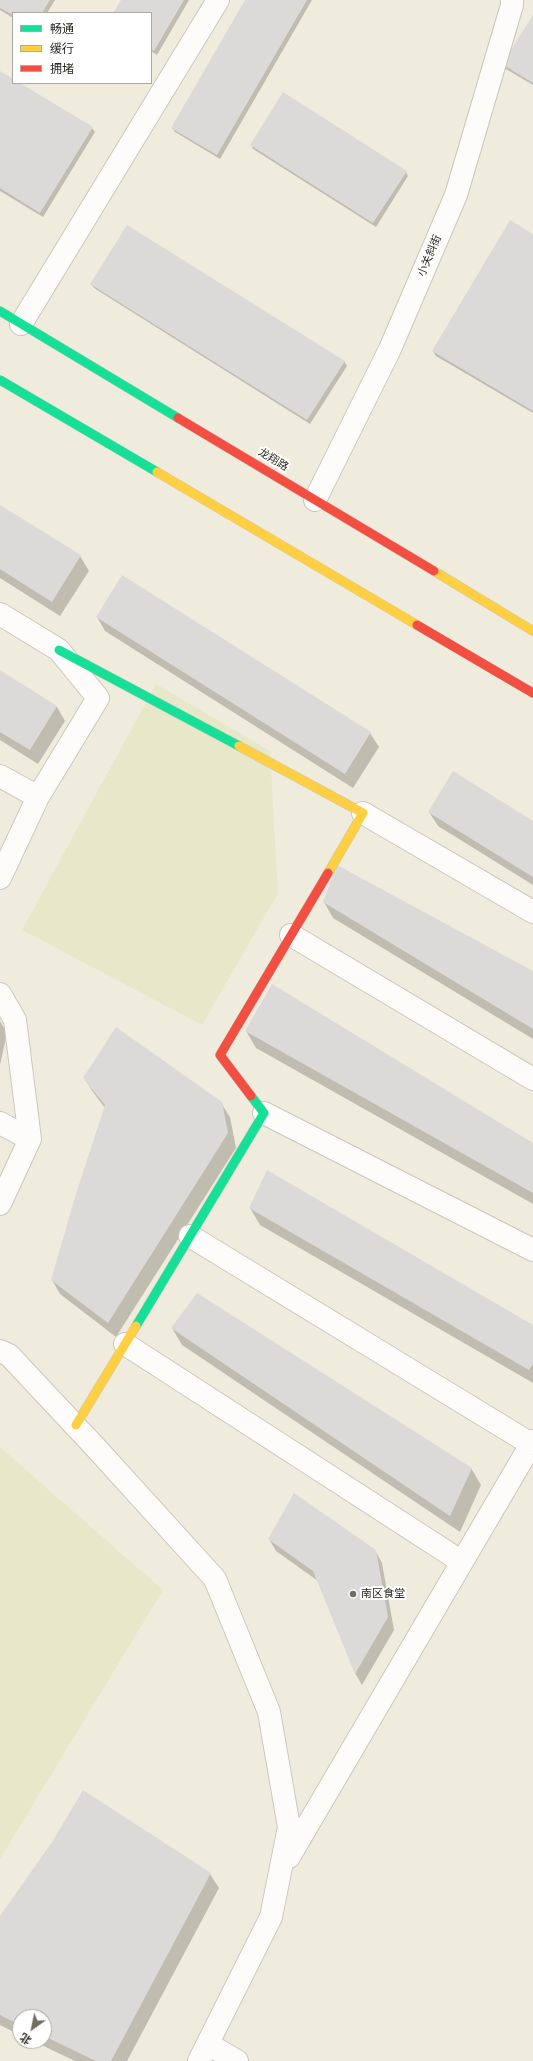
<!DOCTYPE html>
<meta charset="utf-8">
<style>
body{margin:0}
#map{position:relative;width:533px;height:2061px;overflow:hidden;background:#f0ecdd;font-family:"Source Serif 4","Noto Sans SC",serif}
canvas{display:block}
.legend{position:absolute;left:12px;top:12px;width:140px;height:72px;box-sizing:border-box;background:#fff;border:1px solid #aaa9a5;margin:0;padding:5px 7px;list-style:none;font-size:12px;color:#2b281e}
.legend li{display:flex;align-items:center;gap:8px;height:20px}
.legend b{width:20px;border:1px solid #aaa9a5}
.north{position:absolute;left:12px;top:2009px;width:40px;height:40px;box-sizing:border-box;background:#fff;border:1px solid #aaa9a5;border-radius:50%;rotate:213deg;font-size:11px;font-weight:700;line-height:16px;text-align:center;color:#2b281e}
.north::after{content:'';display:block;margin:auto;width:14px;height:18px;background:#706d61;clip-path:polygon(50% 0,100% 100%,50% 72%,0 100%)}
</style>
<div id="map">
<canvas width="533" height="2061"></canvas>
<ul class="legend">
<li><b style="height:5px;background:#16e098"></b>畅通</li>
<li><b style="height:5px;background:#ffcf43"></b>缓行</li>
<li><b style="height:5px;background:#f24e42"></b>拥堵</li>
</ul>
<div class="north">北</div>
</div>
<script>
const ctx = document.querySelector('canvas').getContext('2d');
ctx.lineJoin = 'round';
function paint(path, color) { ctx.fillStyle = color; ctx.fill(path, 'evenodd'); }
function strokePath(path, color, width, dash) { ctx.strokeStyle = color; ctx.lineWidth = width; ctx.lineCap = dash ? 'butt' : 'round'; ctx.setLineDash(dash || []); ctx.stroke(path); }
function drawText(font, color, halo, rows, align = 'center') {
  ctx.font = font + ' "Source Serif 4","Noto Sans SC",serif'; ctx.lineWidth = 4; ctx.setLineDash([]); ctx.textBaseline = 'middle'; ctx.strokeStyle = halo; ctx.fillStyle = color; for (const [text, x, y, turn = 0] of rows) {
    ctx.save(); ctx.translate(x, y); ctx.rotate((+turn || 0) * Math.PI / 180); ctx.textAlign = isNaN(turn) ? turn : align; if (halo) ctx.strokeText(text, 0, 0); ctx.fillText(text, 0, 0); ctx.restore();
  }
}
paint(new Path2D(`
 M156,684L270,751L278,893L202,1025L22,930Z
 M0,1447L163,1590L0,1859Z`), '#e7e7c9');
paint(new Path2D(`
 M0,0H55L47,13H13V18L0,10Z
 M122,0H189L157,55L151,51V13H114Z
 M247,0H312L220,159L175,132L172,128Z
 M533,17V85L506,69L504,64Z
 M0,72L13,80V83H18L92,128L95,132L43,217L0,191Z
 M251,145L406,172L408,176L376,227L253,149Z
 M533,235V413L436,356L433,351Z
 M91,284L344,361L347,366L310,424L94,288Z
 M0,506L80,556L89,571L60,616L0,578Z
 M122,577L370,733L379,747L353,788L105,631L97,617Z
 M0,671L57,707L65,721L38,764L0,740Z
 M429,812L533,822V885L438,826Z
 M324,902L533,972V1039L333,918Z
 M0,1021L7,1033L0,1065Z
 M246,1031L533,1145V1204L256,1048Z
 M84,1078L221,1103L230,1117L236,1148L116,1337L60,1294L52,1280L105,1108L93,1092Z
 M250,1208L533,1326V1383L260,1225Z
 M172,1328L471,1468L481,1485L460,1532L182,1345Z
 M269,1539L375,1550L382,1563L394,1630L362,1685L355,1673L318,1581L276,1551Z
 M53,1842L210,1874L219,1888L127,2061H75L33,2041H44V2017H20V2035L0,2025V1918Z`), '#0003');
paint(new Path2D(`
 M0,0H50L42,13H13V15L0,8Z
 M121,0H184L154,51L151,49V13H113Z
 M245,0H307L217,155L171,128Z
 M533,15V83L502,64Z
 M0,71L13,79V83H20L93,127L40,213L0,188Z
 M283,92L407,171L373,223L250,145Z
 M510,220L533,234V411L432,351Z
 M127,225L345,361L307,420L90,284Z
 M0,505L81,555L52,602L0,569Z
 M122,575L371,732L345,774L96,617Z
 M0,670L57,706L30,750L0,732Z
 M453,771L533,821V877L428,812Z
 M337,865L533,971V1029L323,902Z
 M272,984L533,1143V1193L245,1031Z
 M116,1027L222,1102L228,1133L108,1323L51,1280L75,1197L105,1105L83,1078Z
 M267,1170L533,1325V1364L529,1370L249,1208Z
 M197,1293L472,1468L450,1516L171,1328Z
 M294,1493L376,1550L388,1617L355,1674L313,1571L268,1539Z
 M83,1790L211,1873L111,2061H96L44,2036V2017H20V2025L0,2015V1916L52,1842Z`), '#dcd9d9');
const street = new Path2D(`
 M21,324L218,0
 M315,500L390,349L456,195L512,5V0
 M0,614L59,650L98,698L38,797L0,878
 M0,776L38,797
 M363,813L533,912
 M291,935L533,1079
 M0,994L15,1020L30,1139L0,1204
 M264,1113L533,1250
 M0,1123L30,1139
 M190,1236L531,1444
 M125,1344L462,1562
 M0,1351L9,1355L97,1449L215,1579L269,1712L289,1827L271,1917L199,2061
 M289,1857L533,1441
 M208,2044L237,2061`);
const fast = new Path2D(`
 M0,311L178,418
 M0,380L157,472
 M59,650L239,746
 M136,1326L264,1113L251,1096`);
const slow = new Path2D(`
 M157,472L417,625
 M434,571L533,631
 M239,746L363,813L328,873
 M76,1425L136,1326`);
const jam = new Path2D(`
 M178,418L434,571
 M417,625L533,693
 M251,1096L220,1055L328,873`);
strokePath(street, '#cac7bb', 24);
strokePath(fast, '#cac7bb', 10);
strokePath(slow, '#cac7bb', 10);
strokePath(jam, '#cac7bb', 10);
strokePath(street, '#fdfcfa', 22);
strokePath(fast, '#16e098', 9);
strokePath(slow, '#ffcf43', 9);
strokePath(jam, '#f24e42', 9);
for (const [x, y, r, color] of [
 [353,1594,4,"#706d61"]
]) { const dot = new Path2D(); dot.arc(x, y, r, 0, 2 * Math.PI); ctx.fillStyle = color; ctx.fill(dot); strokePath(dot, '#fff', 1.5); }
drawText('11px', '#2b281e', '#fff', [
 ["小关斜街",430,256,-67],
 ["龙翔路",273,460,31]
]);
drawText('11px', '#2b281e', '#fff', [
 ["南区食堂",361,1594]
], 'left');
</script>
